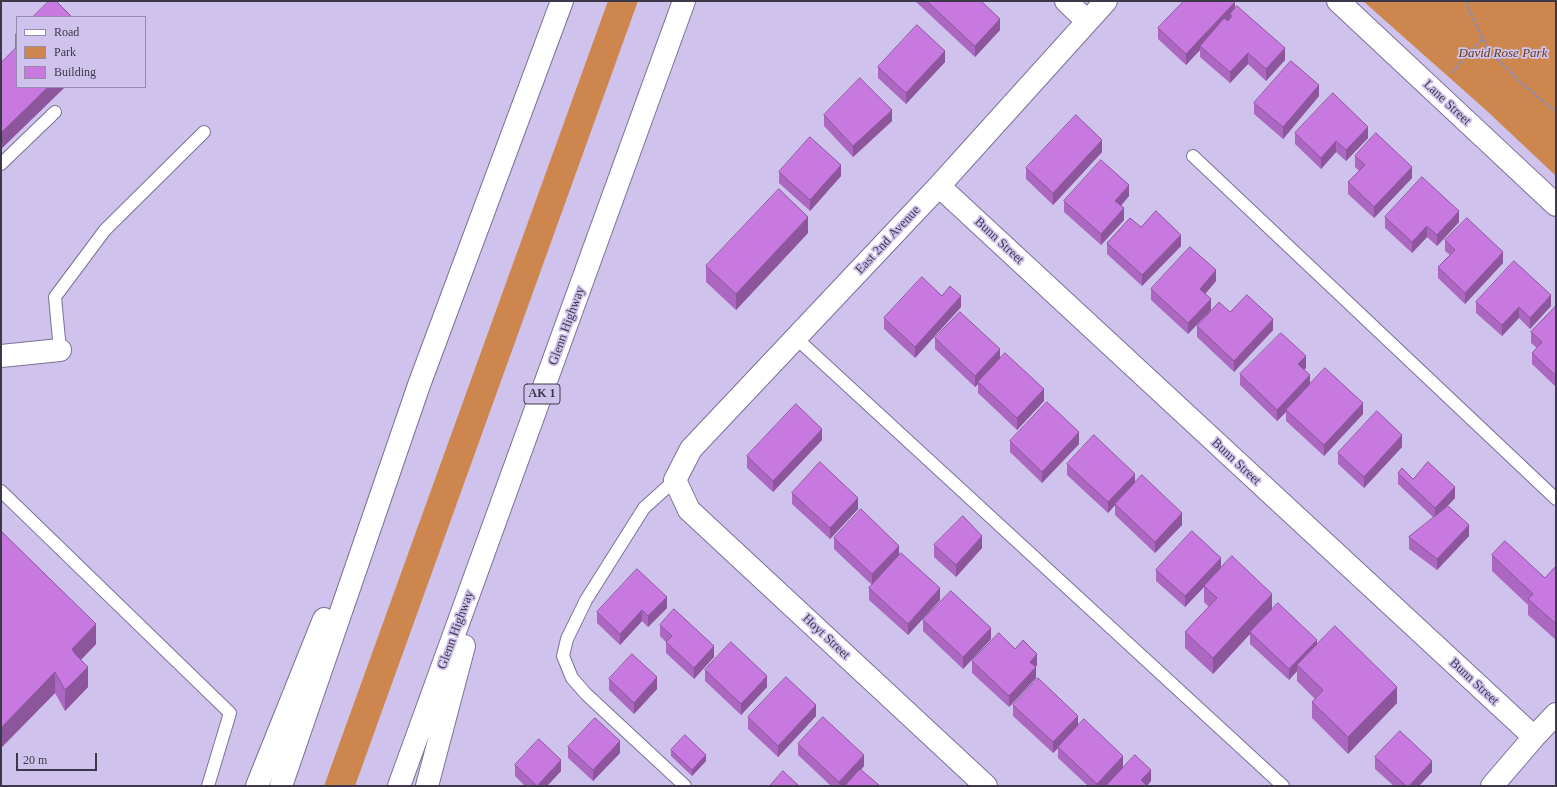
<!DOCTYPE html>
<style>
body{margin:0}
#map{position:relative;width:1557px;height:787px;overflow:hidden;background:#cfc3ed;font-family:Georgia,serif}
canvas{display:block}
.frame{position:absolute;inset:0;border:2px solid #3d3849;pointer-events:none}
.legend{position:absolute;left:16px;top:16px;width:130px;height:72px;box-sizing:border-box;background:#cfc3ed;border:1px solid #958bab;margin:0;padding:5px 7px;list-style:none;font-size:12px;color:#3d3849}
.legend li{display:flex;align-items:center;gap:8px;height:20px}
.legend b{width:20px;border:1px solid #958bab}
.scale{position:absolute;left:16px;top:753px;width:81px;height:18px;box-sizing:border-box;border:2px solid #3d3849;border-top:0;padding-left:5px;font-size:12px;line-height:14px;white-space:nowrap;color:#3d3849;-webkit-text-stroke:3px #cfc3ed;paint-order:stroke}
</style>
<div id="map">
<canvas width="1557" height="787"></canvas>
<div class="frame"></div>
<ul class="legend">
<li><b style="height:5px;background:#fff"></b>Road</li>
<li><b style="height:11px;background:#cd874e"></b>Park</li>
<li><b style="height:11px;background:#c879df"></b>Building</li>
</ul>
<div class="scale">20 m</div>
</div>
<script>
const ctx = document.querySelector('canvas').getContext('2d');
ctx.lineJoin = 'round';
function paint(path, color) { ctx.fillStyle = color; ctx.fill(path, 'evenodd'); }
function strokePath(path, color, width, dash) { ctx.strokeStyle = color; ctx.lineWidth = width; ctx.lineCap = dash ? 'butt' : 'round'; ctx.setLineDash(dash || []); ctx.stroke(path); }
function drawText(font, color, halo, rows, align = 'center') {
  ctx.font = font + ' Georgia,serif'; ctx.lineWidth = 3.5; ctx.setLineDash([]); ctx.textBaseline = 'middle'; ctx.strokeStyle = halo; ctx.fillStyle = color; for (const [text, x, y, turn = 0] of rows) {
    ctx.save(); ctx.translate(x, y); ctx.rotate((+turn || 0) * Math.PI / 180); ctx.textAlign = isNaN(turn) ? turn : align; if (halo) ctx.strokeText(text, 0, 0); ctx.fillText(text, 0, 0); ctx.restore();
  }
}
paint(new Path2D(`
 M608,1H638L355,786H324Z
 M1363,1H1556V176L1487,111Z`), '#cd874e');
const service = new Path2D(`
 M1193,156L1556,499
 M1,164L55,112
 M796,338L1283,786
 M60,350L55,297L105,230L204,132
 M675,480L644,508L586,600L567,639L563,656L572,678L586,694L685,786
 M1,491L230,713L208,786`);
const minor = new Path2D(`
 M1066,1L1087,21
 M1338,1L1556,205
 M939,186L1534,737
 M1,356L60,350
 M986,786L689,510L675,480L691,449L939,186L1106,1
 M1492,786L1534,737L1556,714`);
const motorway = new Path2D(`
 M257,786L324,619
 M281,786L419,385L562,1
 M399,786L684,1
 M427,786L464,646`);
strokePath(service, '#7c7197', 14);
strokePath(minor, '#7c7197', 24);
strokePath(motorway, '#7c7197', 24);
strokePath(new Path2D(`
 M1467,1V5L1487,48L1519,81L1556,112
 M1451,73L1483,38`), '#948bab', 2.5, [4, 2]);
strokePath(service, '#fff', 12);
strokePath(minor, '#fff', 22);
strokePath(motorway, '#fff', 22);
paint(new Path2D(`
 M915,1H981L1000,30L975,57Z
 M1235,8L1285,60L1266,81L1248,64L1230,83L1200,57V50L1186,65L1158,39V28Z
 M17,32V87H65L1,149V63L15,49V34Z
 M945,62L906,104L878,78V67Z
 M1319,96L1283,139L1254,114V103Z
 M824,115L892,121L853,157L824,126Z
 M1295,133L1368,138L1346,161L1336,152L1321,169L1295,144Z
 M1102,152L1053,205L1026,179V168Z
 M1355,156L1412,178L1374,218L1348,194V182L1359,171L1355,167Z
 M779,172L841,176L810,211L779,183Z
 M1129,196L1121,206L1124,220L1101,245L1064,212V201Z
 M1385,217L1459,222L1437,246L1427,237L1412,253L1385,228Z
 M1141,227L1181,246L1142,286L1107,254V243Z
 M808,233L736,310L706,282V266Z
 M1445,240L1503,263L1465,304L1438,278V267L1450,255L1445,251Z
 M1216,281L1205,294L1211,310L1188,334L1151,300V289Z
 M942,296L961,307L915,358L884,329V318Z
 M1476,302L1551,306L1530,329L1519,318L1502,336L1476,313Z
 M1556,306V387L1532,364V353L1537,348L1531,343V332Z
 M1230,312L1273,330L1234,372L1197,337V326Z
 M935,338L1000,359L1044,401L1017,430L978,393V384L975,387L935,349Z
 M1306,368L1304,370L1310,384L1363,414L1324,456L1286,421V412L1277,421L1240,385V374Z
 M822,440L773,492L747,468V456Z
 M1010,441L1079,444L1042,483L1010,452Z
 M1402,447L1364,488L1338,464V453Z
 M1067,464L1135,483L1182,525L1155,553L1115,515V505L1108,513L1067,475Z
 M1398,473L1413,479L1455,498L1443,511L1469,536L1437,570L1409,549V537L1434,518L1398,484Z
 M792,493L858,509L830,539L792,504Z
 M1,531L96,644L81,660L88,687L65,711L55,693L1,748Z
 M834,538L899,555L940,600L908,635L869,600V588L872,585L834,549Z
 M934,545L982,548L956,577L934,557Z
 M1492,555L1545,578L1556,566V640L1528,615V605L1492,571Z
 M1221,568L1317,645L1397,703L1348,754L1312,718V702L1315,699L1297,681V671L1289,680L1250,644V634L1213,674L1185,648V632L1209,607L1204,602V587L1185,607L1156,581V570Z
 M667,608L648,627L642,621L620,645L597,623V612Z
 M923,620L991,639L963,669L923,631Z
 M660,625L714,657L694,679L666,653V642L660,636Z
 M1015,649L1037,665L1036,667V678L1009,707L972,673V661Z
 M705,670L767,687L741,715L705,681Z
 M609,679L657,689L634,714L609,690Z
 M1013,705L1078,726L1123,768L1106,786H1088L1058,758V748L1053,753L1013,716Z
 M816,716L778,757L748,729V717Z
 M798,744L864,766L861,770L880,786H831L798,755Z
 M568,747L620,753L593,781L568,758Z
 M671,750L706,761L692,776L671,756Z
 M1375,757L1432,772L1419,786H1394L1375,769Z
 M515,765L561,771L547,786H525L515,776Z`), '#ac68c0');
paint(new Path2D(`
 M1235,2V13L1230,14V18L1202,48L1200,46V50L1186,65V54Z
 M1000,19V30L975,57V46Z
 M1285,48V60L1266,81V69Z
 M945,51V62L906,104V93Z
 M1248,53V64L1230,83V72Z
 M1319,85V96L1283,139V127Z
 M48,87H65L1,149V133Z
 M892,110V121L853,157V146Z
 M1368,127V138L1346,161V150Z
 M1102,140V152L1053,205V193Z
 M1336,141V152L1321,169V158Z
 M841,165V176L810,211V200Z
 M1412,167V178L1374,218V207Z
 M1129,185V196L1115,212V201Z
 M1124,208V220L1101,245V234Z
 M1459,211V222L1437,246V235Z
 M808,217V233L736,310V294Z
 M1427,226V237L1412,253V242Z
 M1181,235V246L1142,286V275Z
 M1503,252V263L1465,304V293Z
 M1216,270V281L1200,300V289Z
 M1551,295V306L1530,329V318Z
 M961,296V307L915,358V347Z
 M1211,299V310L1188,334V323Z
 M1519,307V318L1502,336V325Z
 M1273,319V330L1234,372V361Z
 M1000,349V360L978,382V384L975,387V376Z
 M1306,356V368L1298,375V364Z
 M1310,375V387L1286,410V412L1277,421V410Z
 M1044,389V401L1017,430V418Z
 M1363,403V414L1324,456V445Z
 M822,429V440L773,492V481Z
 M1079,432V444L1042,483V472Z
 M1402,435V447L1364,488V477Z
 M1135,474V485L1115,504V505L1108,513V502Z
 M1455,487V498L1435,519V508Z
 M858,498V509L830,539V528Z
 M1182,513V525L1155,553V542Z
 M1469,525V536L1437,570V559Z
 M982,536V548L956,577V565Z
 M899,546V557L872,585V574Z
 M1221,558V569L1185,607V596Z
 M940,588V600L908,635V624Z
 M1272,594V610L1250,632V634L1213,674V658Z
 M667,597V608L648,627V616Z
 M642,610V621L620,645V634Z
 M96,624V644L72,669V649Z
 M991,628V639L963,669V657Z
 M1317,640V651L1297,665V671L1289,680V669Z
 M714,646V657L694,679V668Z
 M1037,654V665L1030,673V662Z
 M88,667V687L65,711V690Z
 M1036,667V678L1009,707V696Z
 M55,672V693L1,748V728Z
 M767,676V687L741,715V704Z
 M657,677V689L634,714V703Z
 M1397,687V703L1348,754V737Z
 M816,705V716L778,757V746Z
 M1078,716V727L1058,747V748L1053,753V742Z
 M620,741V753L593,781V770Z
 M706,755V761L692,776V770Z
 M864,755V766L845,786H839V782Z
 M1123,756V768L1106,786H1097V784Z
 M561,760V771L547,786H537Z
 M1432,761V772L1419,786H1409Z
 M1,767H2V786H1Z
 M1151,770V781L1147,786L1141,780Z`), '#8c559c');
const building = new Path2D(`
 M49,1H56L72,17H33Z
 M927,1H981L1000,19L975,46Z
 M1184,1H1234L1235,2L1186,54L1158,28Z
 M1237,6L1285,48L1266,69L1248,53L1230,72L1200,46L1224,18L1228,21L1232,16L1230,14Z
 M917,25L945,51L906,93L878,67Z
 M17,47V87H48L1,133V63Z
 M1291,61L1319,85L1283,127L1254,103Z
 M860,78L892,110L853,146L824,115Z
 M1333,93L1368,127L1346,150L1336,141L1321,158L1295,133Z
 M1076,115L1102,140L1053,193L1026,168Z
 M1376,133L1412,167L1374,207L1348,182L1365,165L1355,156Z
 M810,137L841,165L810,200L779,172Z
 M1101,160L1129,185L1115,201L1124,208L1101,234L1064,201Z
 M1422,177L1459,211L1437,235L1427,226L1412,242L1385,217Z
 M779,189L808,217L736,294L706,266Z
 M1156,211L1181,235L1142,275L1107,243L1130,218L1141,227Z
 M1467,218L1503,252L1465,293L1438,267L1455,250L1445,240Z
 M1190,247L1216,270L1200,289L1211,299L1188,323L1151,289Z
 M1514,261L1551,295L1530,318L1519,307L1502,325L1476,302Z
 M922,277L942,296L950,286L961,296L915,347L884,318Z
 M1247,295L1273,319L1234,361L1197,326L1219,302L1230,312Z
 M1556,306V376L1532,353L1542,342L1531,332Z
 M960,312L1000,349L975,376L935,338Z
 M1281,333L1306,356L1298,364L1310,375L1277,410L1240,374Z
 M1005,353L1044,389L1017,418L978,382Z
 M1325,368L1363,403L1324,445L1286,410Z
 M1047,402L1079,432L1042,472L1010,441Z
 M796,404L822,429L773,481L747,456Z
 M1377,411L1402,435L1364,477L1338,453Z
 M1094,435L1135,474L1108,502L1067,464Z
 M820,462L858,498L830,528L792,493Z
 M1428,462L1455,487L1435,508L1398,473L1402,468L1413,479Z
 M1142,475L1182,513L1155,542L1115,504Z
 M1448,506L1469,525L1437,559L1409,537Z
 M861,509L899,546L872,574L834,538Z
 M963,516L982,536L956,565L934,545Z
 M1,531L96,624L72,649L75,654L88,667L65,690L55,672L1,728Z
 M1192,531L1221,558L1185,596L1156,570Z
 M1505,541L1545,578L1556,566V624L1528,599L1533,594L1492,555Z
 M901,553L940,588L908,624L869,588Z
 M1232,556L1272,594L1213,658L1185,632L1217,598L1204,586Z
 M637,569L667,597L648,616L642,610L620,634L597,612Z
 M951,591L991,628L963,657L923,620Z
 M1278,603L1317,640L1289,669L1250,632Z
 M674,609L714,646L694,668L666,642L672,636L660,625Z
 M1335,626L1397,687L1348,737L1312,702L1323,690L1297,665Z
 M999,633L1015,649L1023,640L1037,654L1030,662L1036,667L1009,696L972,661Z
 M731,642L767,676L741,704L705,670Z
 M632,654L657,677L634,703L609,679Z
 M786,677L816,705L778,746L748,717Z
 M1038,678L1078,716L1053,742L1013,705Z
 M823,717L864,755L839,782L798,744Z
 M595,718L620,741L593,770L568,747Z
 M1084,719L1123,756L1097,784L1058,747Z
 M1400,731L1432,761L1409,786H1406L1375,757Z
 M685,735L706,755L692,770L671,750Z
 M539,739L561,760L537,786L515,765Z
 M1135,755L1151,770L1141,780L1147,786H1106Z
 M860,769L880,786H845Z
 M783,771L799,786H770Z`);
paint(building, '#c879df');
strokePath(building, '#8c559c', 1);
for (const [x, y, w] of [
 [542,394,36]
]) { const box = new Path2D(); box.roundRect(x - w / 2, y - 10, w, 20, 3); ctx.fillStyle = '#cfc3ed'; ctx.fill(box); strokePath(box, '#3d3849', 1); }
drawText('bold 12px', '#3d3849', null, [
 ["AK 1",542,394]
]);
drawText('italic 13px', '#683d18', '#cfc3ed', [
 ["David Rose Park",1503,54]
]);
drawText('13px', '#3d3849', '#cfc3ed', [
 ["Lane Street",1447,103,43],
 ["East 2nd Avenue",888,240,-47],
 ["Bunn Street",999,241,43],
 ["Glenn Highway",567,326,-70],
 ["Bunn Street",1236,462,43],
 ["Glenn Highway",456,630,-70],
 ["Hoyt Street",826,637,43],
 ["Bunn Street",1474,682,43]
]);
</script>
